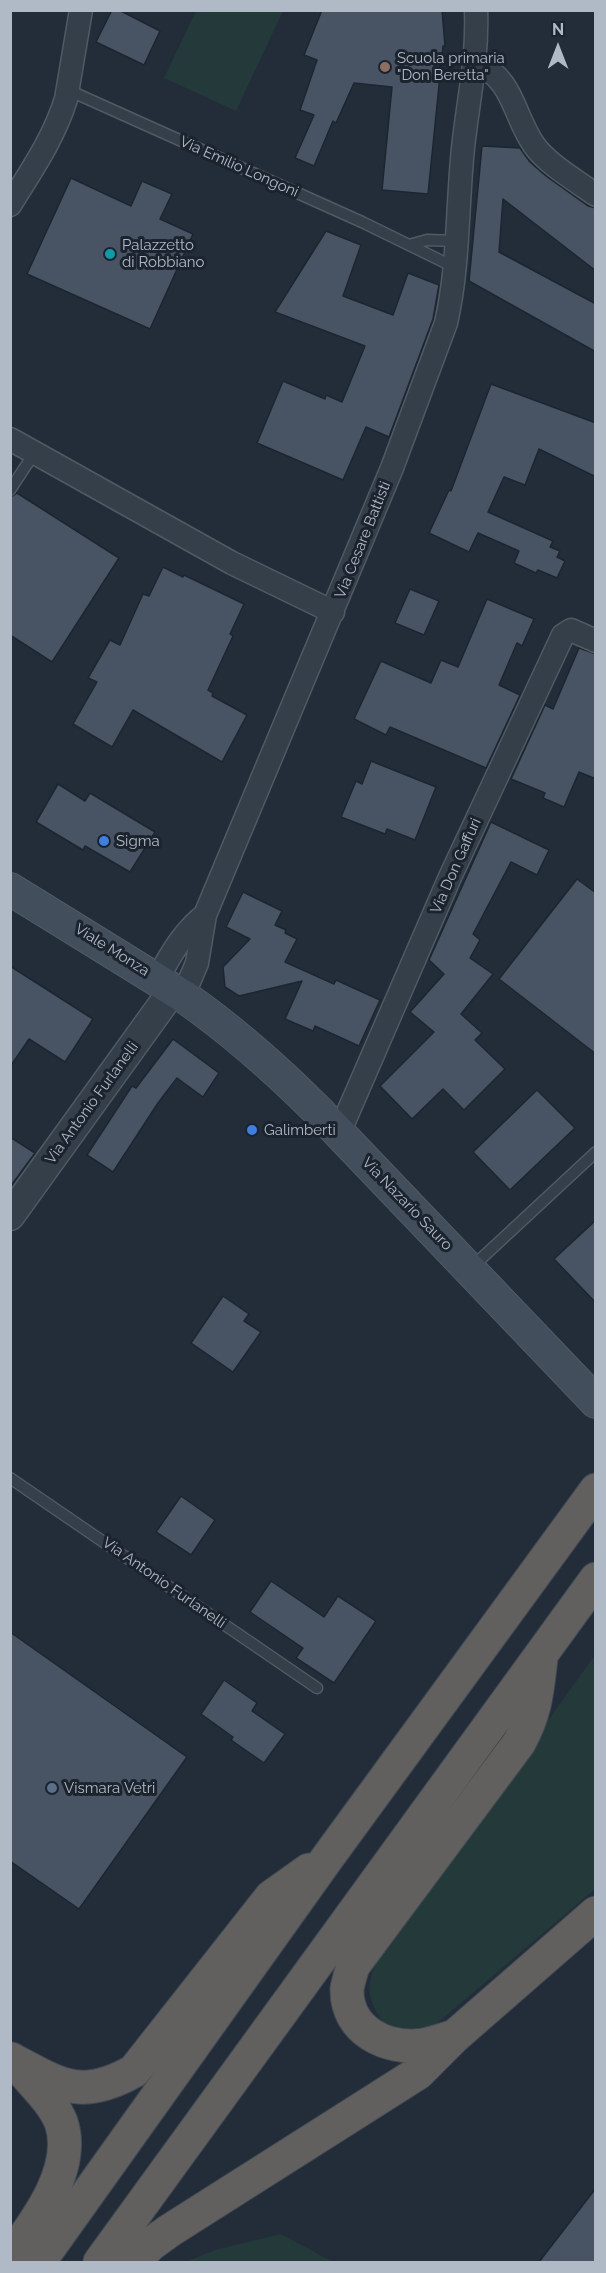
<!DOCTYPE html>
<style>
body{margin:0}
#map{position:relative;width:606px;height:2273px;overflow:hidden;background:#222d39;font-family:Raleway,sans-serif}
canvas{display:block}
.frame{position:absolute;inset:0;border:12px solid #b0bac6;pointer-events:none}
.north{position:absolute;left:528px;top:18px;width:60px;height:60px;-webkit-text-stroke:4px #1b242e;paint-order:stroke;rotate:0deg;font-size:16px;font-weight:700;line-height:24px;text-align:center;color:#b0bac6}
.north::after{content:'';display:block;margin:auto;width:21px;height:27px;background:#b0bac6;clip-path:polygon(50% 0,100% 100%,50% 72%,0 100%)}
</style>
<div id="map">
<canvas width="606" height="2273"></canvas>
<div class="frame"></div>
<div class="north">N</div>
</div>
<script>
const ctx = document.querySelector('canvas').getContext('2d');
ctx.lineJoin = 'round';
function paint(path, color) { ctx.fillStyle = color; ctx.fill(path, 'evenodd'); }
function strokePath(path, color, width, dash) { ctx.strokeStyle = color; ctx.lineWidth = width; ctx.lineCap = dash ? 'butt' : 'round'; ctx.setLineDash(dash || []); ctx.stroke(path); }
function drawText(font, color, halo, rows, align = 'center') {
  ctx.font = font + ' Raleway,sans-serif'; ctx.lineWidth = 6; ctx.setLineDash([]); ctx.textBaseline = 'middle'; ctx.strokeStyle = halo; ctx.fillStyle = color; for (const [text, x, y, turn = 0] of rows) {
    ctx.save(); ctx.translate(x, y); ctx.rotate((+turn || 0) * Math.PI / 180); ctx.textAlign = isNaN(turn) ? turn : align; if (halo) ctx.strokeText(text, 0, 0); ctx.fillText(text, 0, 0); ctx.restore();
  }
}
paint(new Path2D(`
 M196,11H283L236,111L164,78Z
 M595,1655V1889L434,2026L406,2029L383,2023C366,1995 366,1989 377,1958Z
 M281,2234L333,2262H185L215,2250Z`), '#23393a');
const building = new Path2D(`
 M112,10H119L160,31L144,65L96,42Z
 M322,10H442L445,46H443L428,194L382,190L392,87L354,83L336,123L333,121L314,166L295,158L314,115L300,110L317,60L304,55Z
 M482,146L520,148L530,162L546,176L588,206L596,208V271L503,199L499,252L596,304V352L469,281Z
 M71,178L131,206L142,181L172,194L160,219L193,234L150,329L27,274Z
 M326,231L361,245L343,296L393,315L408,273L439,285L433,319L389,437L366,427L343,480L257,443L283,381L325,399L326,395L342,402L365,346L275,312Z
 M491,384L596,423V477L539,449L525,485L504,477L488,512L553,541L550,547L560,551L557,557L565,561L557,578L538,570L536,573L514,563L519,551L478,533L469,552L429,533L449,490L451,491Z
 M17,493L119,558L52,662L10,635V497Z
 M163,567L183,577L184,575L244,604L230,634L233,636L208,690L213,693L212,696L247,715L222,762L133,710L112,747L73,724L97,682L88,678L110,640L120,645L143,594L149,596Z
 M410,589L439,601L424,635L395,623Z
 M487,599L534,619L522,646L517,643L499,685L520,695L486,768L390,727L386,735L354,719L381,661L431,683L441,660L458,667Z
 M579,648L596,654V779L579,772L564,807L543,798L545,793L511,779L545,705L553,709Z
 M371,761L436,787L415,840L387,829L385,834L341,817L356,781L362,784Z
 M58,784L85,801L90,793L155,832L130,872L85,846L83,850L36,822Z
 M491,822L549,850L537,875L511,862L473,934L480,940L470,958L493,974L461,1014L482,1033L475,1040L505,1069L464,1110L443,1089L412,1119L380,1086L434,1032L410,1012L444,974L429,960Z
 M577,879L596,893V1054L499,979Z
 M243,892L282,911L275,925L286,930L285,933L297,939L285,962L334,984L336,980L380,1000L359,1046L315,1026L313,1031L285,1019L302,981L239,996L225,987L223,967L250,939L226,927Z
 M10,966L93,1019L65,1062L29,1039L10,1067Z
 M173,1039L219,1073L203,1097L177,1078L158,1103L113,1172L87,1155L132,1086L136,1088Z
 M537,1090L575,1128L510,1190L473,1152Z
 M10,1137L35,1153L10,1187Z
 M596,1220V1303L554,1259Z
 M223,1296L249,1314L244,1321L261,1332L233,1372L191,1343Z
 M181,1496L215,1520L191,1555L156,1532Z
 M271,1581L324,1617L338,1596L376,1621L334,1683L296,1658L303,1648L250,1612Z
 M10,1632L187,1757L79,1909L10,1861Z
 M224,1680L257,1703L252,1711L285,1734L264,1763L231,1740L233,1737L201,1714Z
 M596,2188V2262H539Z`);
paint(building, '#485463');
strokePath(building, '#1d2630', 1.5);
const service = new Path2D(`
 M68,90L362,222L454,267
 M409,245L427,240L457,241
 M10,490L35,452
 M471,1268L596,1152
 M10,1478L317,1688`);
const minor = new Path2D(`
 M476,63C514,79 513,115 534,145C547,164 577,181 596,195
 M10,205C31,171 54,138 66,99L81,10
 M10,439L232,563L333,612
 M158,979C169,956 184,931 205,915
 M183,996L197,963L205,915L392,468L446,323C459,266 457,207 463,148C468,101 478,58 476,10
 M339,1133L450,877L563,635L571,630L596,641`);
const tertiary = new Path2D(`
 M10,1216L173,990`);
const secondary = new Path2D(`
 M10,889L183,996C232,1030 277,1070 319,1112L596,1402`);
const trunk = new Path2D(`
 M455,2036C445,2039 434,2043 423,2045C387,2050 346,2031 347,1989C348,1982 351,1973 353,1966L519,1743C536,1712 537,1692 541,1658
 M11,2059C60,2085 81,2101 134,2071L271,1897L309,1870
 M10,2257C36,2222 77,2168 61,2122C53,2102 35,2086 22,2070
 M39,2262L328,1857L596,1490
 M100,2262L596,1579
 M133,2262L151,2244L169,2231L418,2073L455,2036L596,1913`);
strokePath(service, '#505a64', 13);
strokePath(minor, '#505a64', 25);
strokePath(tertiary, '#505a64', 31);
strokePath(secondary, '#505a64', 34);
strokePath(trunk, '#404a54', 35);
strokePath(service, '#353f4a', 10);
strokePath(minor, '#353f4a', 22);
strokePath(tertiary, '#353f4a', 28);
strokePath(secondary, '#434e5d', 32);
strokePath(trunk, '#62605e', 33);
for (const [x, y, r, color] of [
 [385,67,6,"#8d6e63"],
 [110,254,6,"#0f9aa8"],
 [104,841,6,"#3f7fe0"],
 [252,1130,6,"#3f7fe0"],
 [52,1788,6,"#5c6f8a"]
]) { const dot = new Path2D(); dot.arc(x, y, r, 0, 2 * Math.PI); ctx.fillStyle = color; ctx.fill(dot); strokePath(dot, '#1b242e', 2); }
drawText('15px', '#b0bac6', '#1b242e', [
 ["Scuola primaria",397,58],
 ["\"Don Beretta\"",397,75],
 ["Palazzetto",122,245],
 ["di Robbiano",122,262],
 ["Sigma",116,841],
 ["Galimberti",264,1130],
 ["Vismara Vetri",64,1788]
], 'left');
drawText('15px', '#b0bac6', '#1b242e', [
 ["Via Emilio Longoni",239,167,24],
 ["Via Cesare Battisti",363,540,-68],
 ["Via Don Gaffuri",456,866,-66],
 ["Viale Monza",112,950,32],
 ["Via Antonio Furlanelli",92,1103,-54],
 ["Via Nazario Sauro",407,1204,46],
 ["Via Antonio Furlanelli",164,1583,35]
]);
</script>
